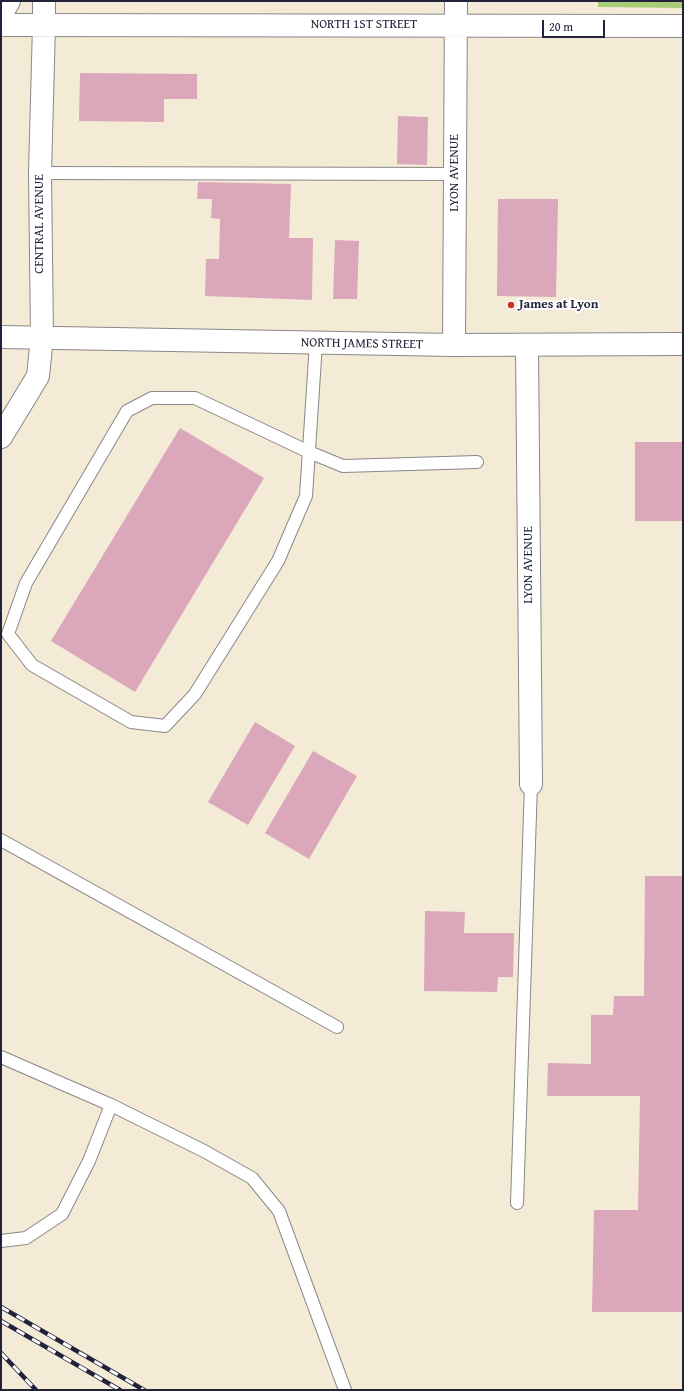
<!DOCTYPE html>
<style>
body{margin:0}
#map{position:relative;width:684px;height:1391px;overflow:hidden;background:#f4ebd7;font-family:"Gentium Book Plus",serif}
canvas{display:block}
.frame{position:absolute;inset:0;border:2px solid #22223b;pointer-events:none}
.scale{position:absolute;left:542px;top:20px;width:63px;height:18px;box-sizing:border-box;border:2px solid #22223b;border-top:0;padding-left:5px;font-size:12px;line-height:14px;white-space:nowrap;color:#22223b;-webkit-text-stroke:3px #fff;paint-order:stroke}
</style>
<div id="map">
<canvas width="684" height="1391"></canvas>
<div class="frame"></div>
<div class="scale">20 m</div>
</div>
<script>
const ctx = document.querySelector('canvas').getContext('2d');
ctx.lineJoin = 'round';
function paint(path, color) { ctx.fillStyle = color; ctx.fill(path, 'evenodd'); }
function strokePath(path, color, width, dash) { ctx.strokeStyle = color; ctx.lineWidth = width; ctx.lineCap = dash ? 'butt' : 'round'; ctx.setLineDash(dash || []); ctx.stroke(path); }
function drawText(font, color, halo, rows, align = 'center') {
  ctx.font = font + ' "Gentium Book Plus",serif'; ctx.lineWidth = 4; ctx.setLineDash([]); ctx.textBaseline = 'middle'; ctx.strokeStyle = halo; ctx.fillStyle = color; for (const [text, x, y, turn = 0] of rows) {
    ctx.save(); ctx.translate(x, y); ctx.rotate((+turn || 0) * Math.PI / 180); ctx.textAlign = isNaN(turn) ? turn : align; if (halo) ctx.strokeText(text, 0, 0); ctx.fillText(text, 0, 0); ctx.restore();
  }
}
paint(new Path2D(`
 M598,1H683V8L598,7Z`), '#a8cd77');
paint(new Path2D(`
 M80,73L197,74V99H164V122L79,121Z
 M398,116L428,117L427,165L397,164Z
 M198,182L291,184L289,238H313L312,300L205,296L206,259H219L220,219L211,218L212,199H197Z
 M498,199H558L556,297L497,296Z
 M335,240L359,241L357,299H333Z
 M180,428L264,478L135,692L51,641Z
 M635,442H683V521H635Z
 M255,722L295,746L248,825L208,802Z
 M313,751L357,776L309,859L265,833Z
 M645,876H683V1312H592L594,1210H638L640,1096H547L548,1063L591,1064V1015H613L614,996H644Z
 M425,911L465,912L464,933H514L513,977H498L497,992L424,991Z`), '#dba7ba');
const service = new Path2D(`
 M40,173L455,174
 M316,343L306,496L278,561L195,694L165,726L131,722L32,665L8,634L26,583L127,411L152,398H195L309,452L343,466L477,462
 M1,840L337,1027
 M1,1057L111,1105L204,1151L252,1178L279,1211L345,1390
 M517,1203L531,784
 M1,1241L26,1238L62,1214L89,1161L111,1105`);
const minor = new Path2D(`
 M1,25L683,26
 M42,337L40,173L44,25V1
 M454,345L456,1
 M527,346L531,784`);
const tertiary = new Path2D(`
 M1,437L38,376L42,337`);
const secondary = new Path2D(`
 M1,15L9,1
 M1,337L454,345L683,344`);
strokePath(service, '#8b8689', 14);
strokePath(minor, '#8b8689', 24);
strokePath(tertiary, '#8b8689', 24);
strokePath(secondary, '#8b8689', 24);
strokePath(service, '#fff', 12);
strokePath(minor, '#fff', 22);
strokePath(tertiary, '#fff', 22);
strokePath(secondary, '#fff', 22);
const rail = new Path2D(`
 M1,1307L144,1390
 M1,1321L120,1390
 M1,1353L36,1390`);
strokePath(rail, '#22223b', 4.5);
strokePath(rail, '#fff', 3, [9]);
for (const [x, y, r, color] of [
 [511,305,4,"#c8321e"]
]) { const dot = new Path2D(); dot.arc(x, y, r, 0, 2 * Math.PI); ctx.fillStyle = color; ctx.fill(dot); strokePath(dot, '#fff', 1.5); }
drawText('13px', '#22223b', '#fff', [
 ["NORTH 1ST STREET",364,25],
 ["LYON AVENUE",455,173,-90],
 ["CENTRAL AVENUE",40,224,-90],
 ["NORTH JAMES STREET",362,344,1],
 ["LYON AVENUE",529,565,-90]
]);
drawText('bold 13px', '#22223b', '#fff', [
 ["James at Lyon",519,305]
], 'left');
</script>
